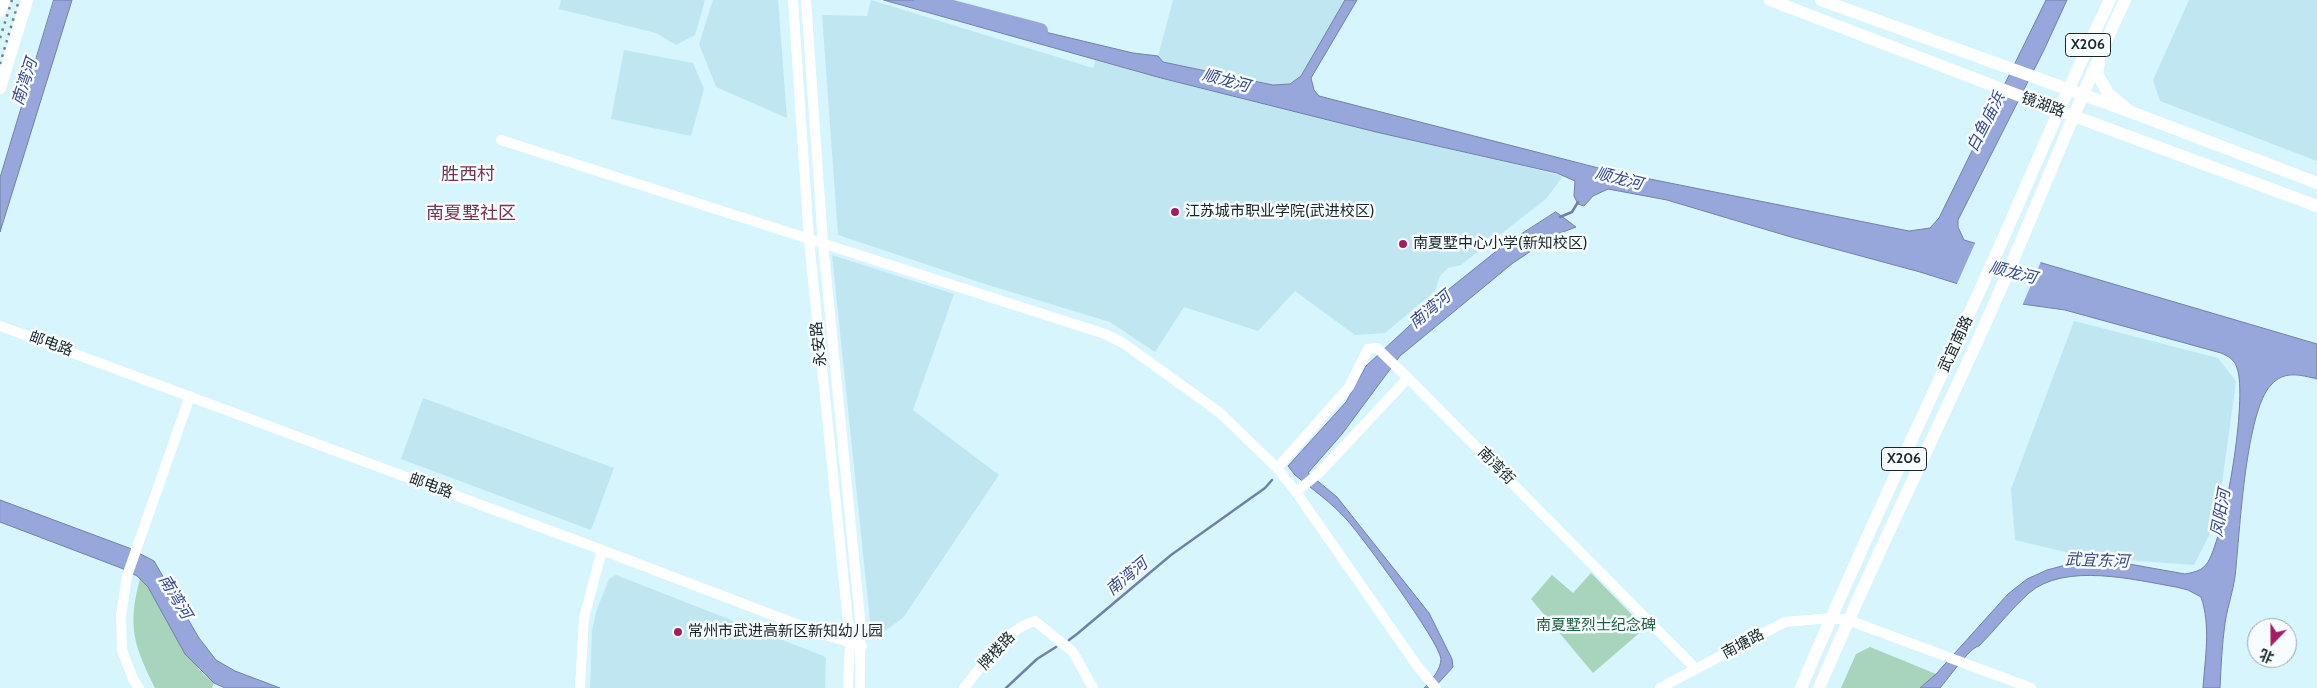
<!DOCTYPE html>
<meta charset="utf-8">
<style>
body{margin:0}
#map{position:relative;width:2317px;height:688px;overflow:hidden;background:#d6f5fc;font-family:Cabin,"Noto Sans SC",sans-serif}
canvas{display:block}
.north{position:absolute;left:2247px;top:618px;width:50px;height:50px;box-sizing:border-box;background:#f7fdfe;border:1px solid #9ea6a8;border-radius:50%;rotate:202deg;font-size:14px;font-weight:700;line-height:20px;text-align:center;color:#192427}
.north::after{content:'';display:block;margin:auto;width:18px;height:22px;background:#a51d65;clip-path:polygon(50% 0,100% 100%,50% 72%,0 100%)}
</style>
<div id="map">
<canvas width="2317" height="688"></canvas>
<div class="north">北</div>
</div>
<script>
const ctx = document.querySelector('canvas').getContext('2d');
ctx.lineJoin = 'round';
function paint(path, color) { ctx.fillStyle = color; ctx.fill(path, 'evenodd'); }
function strokePath(path, color, width, dash) { ctx.strokeStyle = color; ctx.lineWidth = width; ctx.lineCap = dash ? 'butt' : 'round'; ctx.setLineDash(dash || []); ctx.stroke(path); }
function drawText(font, color, halo, rows, align = 'center') {
  ctx.font = font + ' Cabin,"Noto Sans SC",sans-serif'; ctx.lineWidth = 5; ctx.setLineDash([]); ctx.textBaseline = 'middle'; ctx.strokeStyle = halo; ctx.fillStyle = color; for (const [text, x, y, turn = 0] of rows) {
    ctx.save(); ctx.translate(x, y); ctx.rotate((+turn || 0) * Math.PI / 180); ctx.textAlign = isNaN(turn) ? turn : align; if (halo) ctx.strokeText(text, 0, 0); ctx.fillText(text, 0, 0); ctx.restore();
  }
}
paint(new Path2D(`
 M561,0H705L695,35L676,45L656,33L559,9Z
 M713,0H778L787,118L716,87L699,44Z
 M871,0L1093,68L1096,59L1161,78L1563,176L1546,199L1461,265L1448,268L1440,276L1435,291L1385,333L1355,335L1295,291L1258,331L1184,307L1155,352L1110,322L988,285L838,235L822,15L867,16Z
 M1173,0H1345L1301,76L1290,84L1273,85L1163,62L1158,56Z
 M2189,0H2317V161L2160,101L2153,80Z
 M624,50L693,63L704,89L691,136L611,119Z
 M832,255L954,294L913,410L999,475L903,618L872,640Z
 M2074,321L2218,358L2236,381L2217,520L2194,565L2086,557L2015,540L2011,489Z
 M423,398L614,468L591,530L401,459Z
 M616,575L826,657L825,688H590L592,631L596,612L609,579Z`), '#c0e7f1');
paint(new Path2D(`
 M1591,573L1645,628L1593,673L1531,599L1552,575L1573,593Z
 M140,579L148,587L200,671L214,683L212,688H155C134,646 127,626 140,579Z
 M1870,647L1936,674L1920,688H1841L1856,654Z`), '#a7d4ba');
const water = new Path2D(`
 M54,0H72L0,232V178Z
 M884,0H941L978,16L1133,53L1158,56L1163,62L1273,85L1290,84L1301,76L1345,0H1357L1311,78L1314,90L1319,96L1610,171L1909,231L1930,228L1939,218L2046,0H2067L2044,50L1958,220V227L1964,240L2317,344V379C2301,375 2284,370 2271,385C2246,411 2240,528 2236,567C2235,586 2228,604 2225,623C2222,645 2221,666 2220,688H2203C2205,658 2211,626 2201,597L2188,590L2176,587C2135,580 2065,562 2029,593C2011,609 1996,629 1979,646C1970,647 1948,679 1940,688H1920L1936,674L2008,594L2027,579L2047,570L2073,563L2091,568L2099,565L2101,559L2185,574C2195,572 2202,571 2208,562C2225,533 2248,398 2237,368C2235,360 2228,356 2221,353L2065,310L2022,304L1920,272L1791,237L1667,200L1608,189L1593,196L1584,206L1578,204L1574,196L1575,181L1557,173L1376,132L1161,78Z
 M1556,212L1576,227L1555,235L1513,263L1400,356L1342,434L1308,473L1337,497L1429,613L1452,659L1453,667L1434,688H1424C1431,681 1441,669 1441,659C1439,641 1363,538 1347,520C1332,503 1312,489 1295,475L1288,466L1346,402L1366,366L1449,289L1504,245Z
 M0,500L129,548L154,561L199,638L216,660L235,671L280,688H225L214,683L185,654L148,587L137,576L121,568L0,522Z`);
paint(water, '#97a7db');
strokePath(water, '#7180a5', 1);
paint(new Path2D(`
 M1976,241L2042,259L2022,306L1956,286Z`), '#d6f5fc');
strokePath(new Path2D(`
 M1560,217L1572,212L1578,202
 M1069,640L1077,634L1171,555L1265,488L1272,480
 M1006,688L1037,659L1056,647`), '#7180a5', 2.5);
strokePath(new Path2D(`
 M922,0L1040,31`), '#97a7db', 16);
strokePath(new Path2D(`
 M793,0L809,240L850,642L848,688
 M806,0L823,244L860,619V688
 M501,140L1105,334L1123,343L1219,412L1277,468L1296,492L1418,667L1436,688
 M0,326L602,550L825,635L862,646
 M1277,468L1349,387L1368,349L1377,348L1408,378
 M1296,492L1319,473L1408,378L1696,669
 M139,688L133,679L122,650L121,616L127,576L190,396
 M580,688L584,618L602,550
 M964,688C982,666 1007,628 1035,621L1073,652L1093,688
 M1660,688L1785,622L1831,618L1848,620L2031,688`), '#fff', 10);
strokePath(new Path2D(`
 M1770,0L2028,99L2317,206
 M1821,0L2131,112L2317,183
 M0,12L4,0
 M2099,62L2097,74L2108,93L2126,108
 M0,88L27,0
 M1801,688C1856,557 1917,430 1975,301C2021,201 2062,99 2110,0
 M1819,688C1874,558 1937,432 1995,302C2039,202 2078,100 2125,0`), '#fff', 12);
strokePath(new Path2D(`
 M0,38L12,0
 M0,64L19,0`), '#6f8388', 2.5, [2.5, 5]);
for (const [x, y, r, color] of [
 [1175,212,5,"#a51d65"],
 [1403,244,5,"#a51d65"],
 [678,632,5,"#a51d65"]
]) { const dot = new Path2D(); dot.arc(x, y, r, 0, 2 * Math.PI); ctx.fillStyle = color; ctx.fill(dot); strokePath(dot, '#f7fdfe', 2); }
for (const [x, y, w] of [
 [2088,45,45],
 [1904,459,45]
]) { const box = new Path2D(); box.roundRect(x - w / 2, y - 11.5, w, 23, 4); ctx.fillStyle = '#f7fdfe'; ctx.fill(box); strokePath(box, '#192427', 1); }
drawText('bold 14px', '#192427', null, [
 ["X206",2088,45],
 ["X206",1904,459]
]);
drawText('15px', '#192427', '#f7fdfe', [
 ["镜湖路",2043,105,20],
 ["邮电路",51,344,20],
 ["永安路",819,344,-96],
 ["武宜南路",1956,344,-65],
 ["南湾街",1496,466,45],
 ["邮电路",431,486,20],
 ["南塘路",1743,644,-28],
 ["牌楼路",997,651,-47]
]);
drawText('15px', '#192427', '#f7fdfe', [
 ["江苏城市职业学院(武进校区)",1185,212],
 ["南夏墅中心小学(新知校区)",1413,244],
 ["常州市武进高新区新知幼儿园",688,632]
], 'left');
drawText('15px', '#1a5e3e', '#f7fdfe', [
 ["南夏墅烈士纪念碑",1596,626]
]);
drawText('italic 16px', '#384888', '#f7fdfe', [
 ["顺龙河",1226,81,15],
 ["南湾河",25,82,-72],
 ["白鱼庙浜",1986,122,-63],
 ["顺龙河",1619,179,14],
 ["顺龙河",2013,273,14],
 ["南湾河",1430,310,-40],
 ["凤阳河",2221,513,-80],
 ["武宜东河",2097,561,2],
 ["南湾河",1127,577,-40],
 ["南湾河",175,597,59]
]);
drawText('18px', '#763350', '#f7fdfe', [
 ["胜西村",468,175],
 ["南夏墅社区",471,214]
]);
</script>
